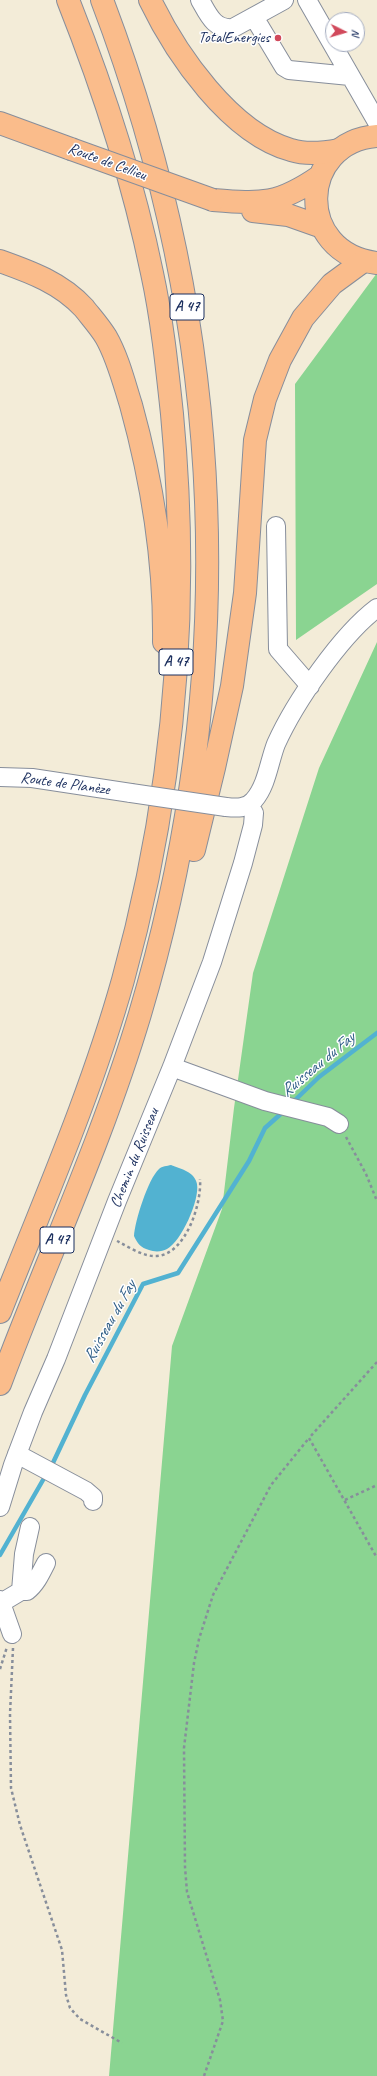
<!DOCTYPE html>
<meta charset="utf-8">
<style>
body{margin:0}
#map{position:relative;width:377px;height:2076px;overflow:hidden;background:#f3ecd8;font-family:Caveat,sans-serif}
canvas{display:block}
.north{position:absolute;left:325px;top:12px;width:40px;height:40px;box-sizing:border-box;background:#fff;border:1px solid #a4acbf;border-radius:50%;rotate:95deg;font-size:11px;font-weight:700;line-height:16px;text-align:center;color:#1b2f5e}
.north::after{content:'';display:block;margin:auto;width:14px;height:18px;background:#d1495b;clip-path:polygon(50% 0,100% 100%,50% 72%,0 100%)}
</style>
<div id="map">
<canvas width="377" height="2076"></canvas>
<div class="north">N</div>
</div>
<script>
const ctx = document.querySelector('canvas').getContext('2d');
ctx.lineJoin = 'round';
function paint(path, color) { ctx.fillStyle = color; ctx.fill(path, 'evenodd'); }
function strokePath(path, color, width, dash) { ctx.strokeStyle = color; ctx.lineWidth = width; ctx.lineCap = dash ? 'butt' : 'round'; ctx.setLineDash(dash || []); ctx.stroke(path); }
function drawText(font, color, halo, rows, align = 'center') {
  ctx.font = font + ' Caveat,sans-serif'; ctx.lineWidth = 3; ctx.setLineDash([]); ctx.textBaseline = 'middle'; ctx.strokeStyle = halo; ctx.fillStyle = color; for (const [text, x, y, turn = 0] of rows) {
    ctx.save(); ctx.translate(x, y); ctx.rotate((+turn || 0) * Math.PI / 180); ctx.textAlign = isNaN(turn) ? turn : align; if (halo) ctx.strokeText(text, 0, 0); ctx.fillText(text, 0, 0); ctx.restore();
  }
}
paint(new Path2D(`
 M377,273V584L296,640L295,384Z
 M377,642V2076H109L172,1346L222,1209L234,1108L253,973L319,768Z`), '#8ad491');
paint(new Path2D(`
 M171,1165C181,1169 195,1172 197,1184C200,1200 181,1242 167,1249C162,1252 154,1252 149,1250C141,1248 137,1243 134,1236C135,1221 148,1179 159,1169C162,1166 167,1166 171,1165Z`), '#52b2d1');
strokePath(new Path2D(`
 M292,1103L319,1077L377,1033
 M51,1467L85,1395L143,1284L178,1273L249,1161L265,1128L284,1111
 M0,1555L47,1473`), '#52b2d1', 4.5);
const minor = new Path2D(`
 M200,0C208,14 214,30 233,28L284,0
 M307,0L377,122
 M254,17L284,67L289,70L350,76
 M276,526L278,649L310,686
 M0,777L32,778L131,793
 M226,807C236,808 247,809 254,800C267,785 269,762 276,744C295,702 341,635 377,608
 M172,1067L265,1101L328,1117L339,1124
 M17,1454L86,1491L93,1497V1501
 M0,1507L13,1465L33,1412L56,1359L117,1201L172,1067L212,962L243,863L253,825L254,813L249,805
 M21,1591L24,1554L30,1527
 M0,1600L12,1634
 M1,1603L21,1591H27C36,1584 41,1573 46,1563`);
const major = new Path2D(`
 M0,123L71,149
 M377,136C298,142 294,253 377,263
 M213,200C263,204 278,205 320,176
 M253,211L288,215L322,227`);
const highway = new Path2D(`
 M150,0C176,54 230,133 291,150C307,155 323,153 339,150
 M0,261C31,272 61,283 84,308C91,317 100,327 106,337C118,358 124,383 131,405C152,481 165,563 164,642
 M194,850L214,768L232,686L245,593L255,440L265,399L280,360L303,318L332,284L362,262
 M0,1312C43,1203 91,1094 123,980C174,796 190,604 172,414C167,367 162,319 152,273C133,180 103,88 68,0
 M0,1384C46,1261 102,1141 140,1014C241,675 228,331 102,0`);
strokePath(minor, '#878e9b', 20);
strokePath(major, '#878e9b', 24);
strokePath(highway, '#878e9b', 24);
strokePath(new Path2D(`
 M346,1137L366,1174L377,1201
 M117,1241C129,1247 143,1257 157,1256C186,1254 202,1203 200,1179
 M377,1362L309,1438L377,1558
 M345,1500L377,1485
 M13,1648L10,1714L11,1788L20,1825L62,1950L66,1995L70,2008L80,2019L122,2043
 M0,1669L7,1647
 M204,2076L223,2021L220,2000L187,1892L185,1867L184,1748L194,1663L199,1639L213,1595L271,1485L309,1438`), '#878e9b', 2.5, [3, 3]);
strokePath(minor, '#fff', 18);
strokePath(major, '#fabc8b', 22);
strokePath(highway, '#fabc8b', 22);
const minorBridge = new Path2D(`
 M131,793L226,807`);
const majorBridge = new Path2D(`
 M71,149L213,200`);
strokePath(minorBridge, '#878e9b', 20, []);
strokePath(majorBridge, '#878e9b', 24, []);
strokePath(minorBridge, '#fff', 18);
strokePath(majorBridge, '#fabc8b', 22);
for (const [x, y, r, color] of [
 [278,38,4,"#d1495b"]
]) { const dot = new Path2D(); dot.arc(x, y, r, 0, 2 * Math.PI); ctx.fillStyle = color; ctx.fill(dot); strokePath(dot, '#fff', 1.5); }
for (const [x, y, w] of [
 [187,307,34],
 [176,662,34],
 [57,1240,34]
]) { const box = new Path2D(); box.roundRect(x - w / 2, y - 13, w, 26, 3); ctx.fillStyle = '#fff'; ctx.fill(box); strokePath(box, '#1b2f5e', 1); }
drawText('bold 15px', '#1b2f5e', null, [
 ["A 47",187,307],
 ["A 47",176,662],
 ["A 47",57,1240]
]);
drawText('16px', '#1b2f5e', '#fff', [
 ["TotalEnergies",270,38]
], 'right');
drawText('16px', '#1b2f5e', '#fff', [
 ["Route de Cellieu",107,162,20],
 ["Route de Planèze",65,784,8],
 ["Chemin du Ruisseau",135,1158,-68]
]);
drawText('italic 17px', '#2e5d86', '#fff', [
 ["Ruisseau du Fay",318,1065,-40],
 ["Ruisseau du Fay",110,1322,-61]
]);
</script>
